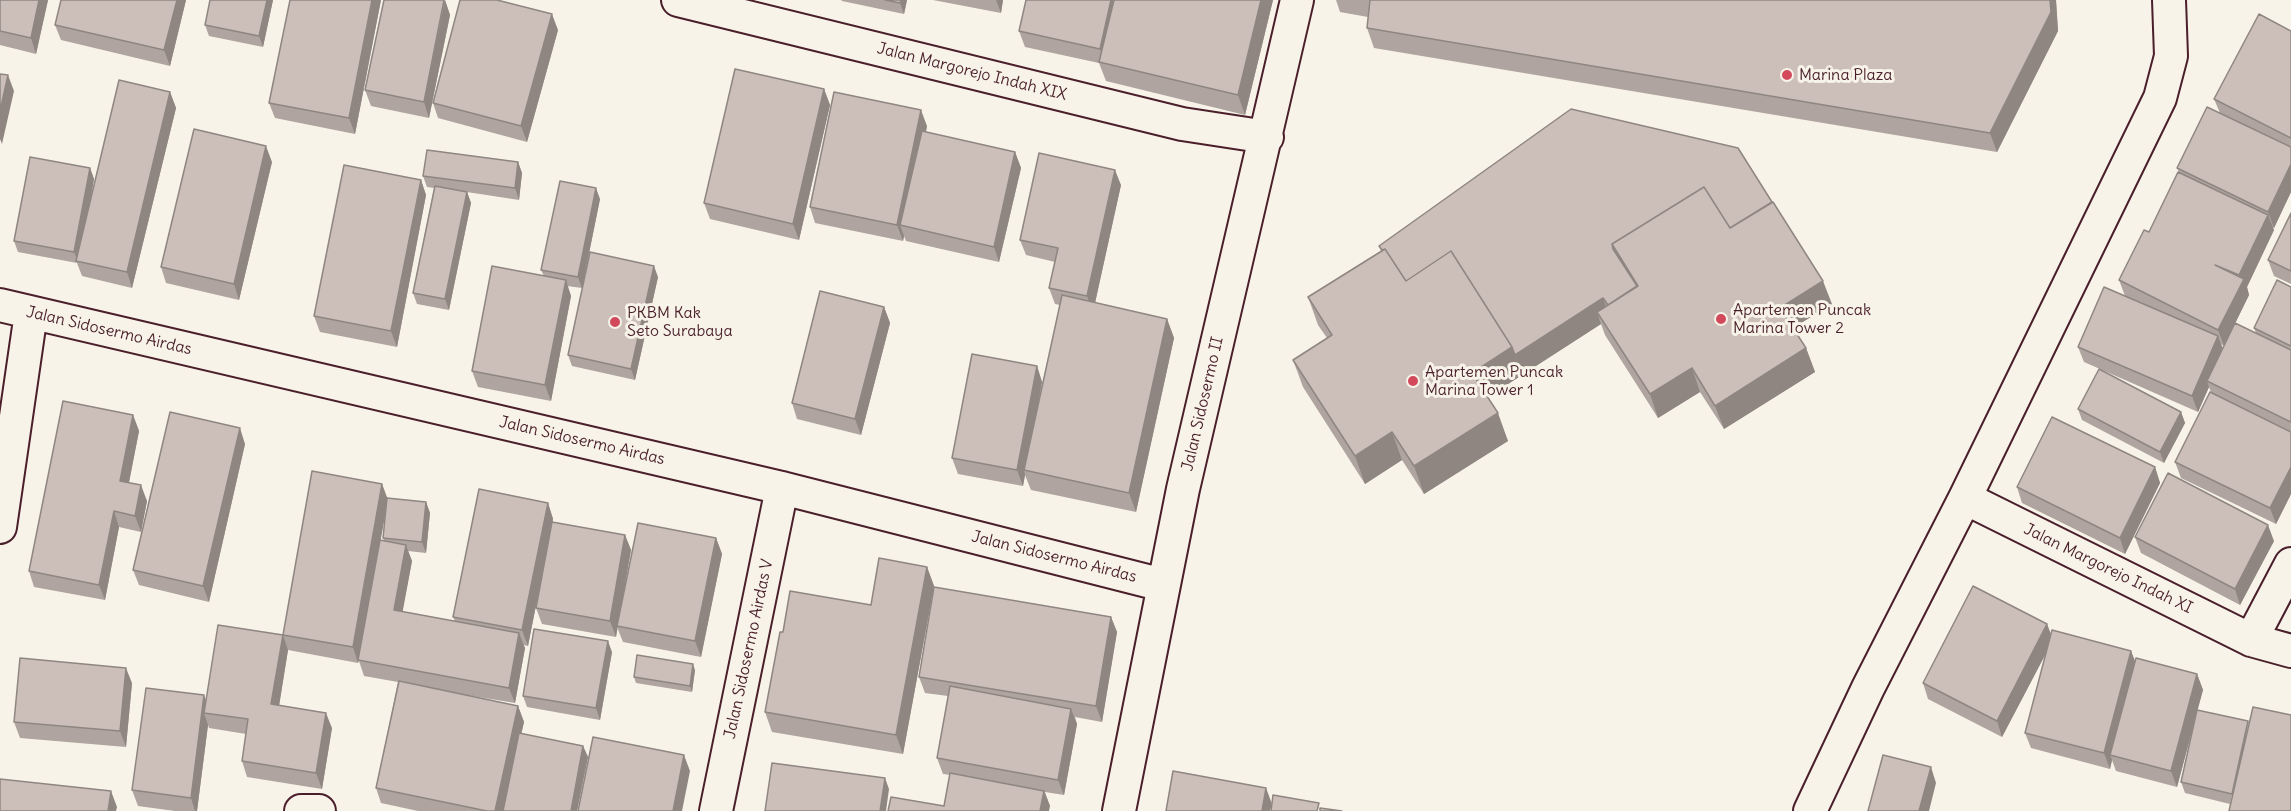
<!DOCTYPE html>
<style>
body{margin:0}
canvas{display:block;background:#f7f3e8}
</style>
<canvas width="2291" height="811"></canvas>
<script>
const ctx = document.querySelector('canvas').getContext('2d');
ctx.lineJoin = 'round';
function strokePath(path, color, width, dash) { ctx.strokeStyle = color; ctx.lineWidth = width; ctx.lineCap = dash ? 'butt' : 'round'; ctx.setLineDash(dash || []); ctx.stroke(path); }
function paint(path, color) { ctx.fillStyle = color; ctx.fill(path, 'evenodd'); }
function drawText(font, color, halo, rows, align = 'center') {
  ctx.font = font + ' Delius,sans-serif'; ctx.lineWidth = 6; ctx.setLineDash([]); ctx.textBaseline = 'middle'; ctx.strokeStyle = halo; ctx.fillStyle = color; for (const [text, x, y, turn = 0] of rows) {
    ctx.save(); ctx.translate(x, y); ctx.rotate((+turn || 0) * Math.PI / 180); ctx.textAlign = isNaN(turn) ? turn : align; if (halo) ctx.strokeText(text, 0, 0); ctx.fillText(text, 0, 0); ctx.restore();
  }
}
const street = new Path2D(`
 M678,0L1182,124L1267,137
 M0,305L782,488L1163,585
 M1965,498L2251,640L2291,651
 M0,527L31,313
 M2251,640L2291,564
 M301,811H319
 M716,811L782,488
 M1119,811L1183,489L1297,0
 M1810,811L1868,688L1965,498L2160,98L2171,56L2169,0`);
strokePath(street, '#4a1f2b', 36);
strokePath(street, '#f7f3e8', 32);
paint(new Path2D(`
 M0,0H48L36,54L0,45Z
 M186,0L170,66L61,40L55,25Z
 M273,0L263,47L209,36L205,25Z
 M290,0H381L355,134L275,118L269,103Z
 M445,0L450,15L429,118L371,106L365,90Z
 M841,0H907L904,14L842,1Z
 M933,0H1003L1001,13Z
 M1026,0H1273L1245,115L1106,81L1099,63L1025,47L1019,31Z
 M1336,0H2056L2058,31L1997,152L1374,48L1367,28L1368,17L1340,12Z
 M558,30L527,142L438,118L433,103Z
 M2291,31V192L2274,228L2272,227L2274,230L2247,287L2249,295L2224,346L2221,344L2223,348L2256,333L2254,328L2291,287V494L2276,524L2181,478L2175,462L2211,392L2209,387L2198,412L2084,362L2078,347L2125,296L2119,280L2149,232L2179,172L2177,168L2220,113L2214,99Z
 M824,89L830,105L799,240L710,219L704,203Z
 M170,92L176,108L132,288L82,276L77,263L18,252L14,241L90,168L94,179L89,208Z
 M1571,109L1832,304L1793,328L1806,348L1815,372L1724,429L1700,392L1658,418L1605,335L1601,324L1488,397L1508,441L1424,494L1402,460L1365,484L1303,387L1293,360L1327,338L1318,325L1308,297L1381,251L1379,246Z
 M927,126L926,132L1015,152L1021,168L999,262L906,241L904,236L903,241L815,223L810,207Z
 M272,162L239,300L166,283L161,267Z
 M518,162L522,173L519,200L467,192L471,203L449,310L417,304L413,293L434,188L427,187L423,176Z
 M421,180L426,195L397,347L320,332L314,316Z
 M1121,185L1095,303L1167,319L1174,338L1136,512L1031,490L1025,475L1023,486L958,474L952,458L1037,366L1042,382L1038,403L1060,305L1055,304L1049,288L1055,262L1026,255L1020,240Z
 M600,199L582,288L567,286L571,296L551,401L478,387L472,371L544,276L541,270Z
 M2291,213V284L2274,276L2268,260Z
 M658,277L635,380L572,366L568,355Z
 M884,307L890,323L861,435L797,419L792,403Z
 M2078,409L2181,412L2185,423L2164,463L2082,420Z
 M133,415L139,431L129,483L147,501L141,532L119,527L105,600L34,587L29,571Z
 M245,444L209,602L139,585L133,570Z
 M2155,467L2160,483L2125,554L2022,503L2017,487Z
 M382,484L387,498L426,502L430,513L426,553L408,551L412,561L402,612L455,621L453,617L548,503L553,519V522L625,535L631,550L618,621L716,538L722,554L701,657L623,642L617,627L616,637L542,624L536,608L543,570L528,646L523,645L525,648L515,703L460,694L518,706L524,722L521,734L583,746L588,757L577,811H418L381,803L376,788L398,682L364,676L359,661L358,663L288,650L279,705L332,728L322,789L247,777L242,761L246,734L209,728L208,725L197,811H175L138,806L132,790L206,699L283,635ZM386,509L383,538L384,541L379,546Z
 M2135,537L2274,541L2240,605L2141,553Z
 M927,567L934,586L903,754L772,732L765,712L783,632L871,605Z
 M1111,617L1117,632L1102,722L1075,717L1077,724L1064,795L1045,792L1050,806H944L950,775L943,774L937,758L948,696L925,693L919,677Z
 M2047,624L2051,635L2131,651L2135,662L2197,674L2203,690L2197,710L2248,721L2230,804L2185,793L2181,782L2196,716L2177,787L2116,771L2112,760L2110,769L2031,748L2025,733L2046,653L2002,737L1928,699L1923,683Z
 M612,652L600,720L527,707L523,696Z
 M695,670L692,692L636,683L634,677Z
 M132,683L126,747L20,738L14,722Z`), '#afa49f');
paint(new Path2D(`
 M39,0H48L36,54L31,38Z
 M177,0H186L170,66L164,50Z
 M267,0H273L263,47L259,36Z
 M372,0H381L355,134L349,118Z
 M445,0L450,15L429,118L424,102Z
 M901,0H907L904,14L900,3Z
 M996,0H1003L1001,13Z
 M1111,0H1120L1106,64L1100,49Z
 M1261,0H1273L1245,115L1238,95Z
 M2050,0H2056L2058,31L1997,152L1990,133Z
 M552,14L558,30L527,142L521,126Z
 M8,75L14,91L2,144L0,139V111Z
 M824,89L830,105L799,240L793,224Z
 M170,92L176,108L132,288L127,272Z
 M921,110L927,126L906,227L900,225L904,236L903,241L897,225Z
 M266,146L272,162L239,300L234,284Z
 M1015,152L1021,168L999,262L994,247Z
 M518,162L522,173L519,200L515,188Z
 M2291,164V192L2274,228L2268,212Z
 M90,168L94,179L79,261H78L74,252Z
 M1115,170L1121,185L1093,312L1087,296Z
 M421,180L426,195L397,347L391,331Z
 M596,188L600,199L582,288L578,277Z
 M467,192L471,203L449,310L445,299Z
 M2268,215L2274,230L2247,287L2249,295L2224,346L2218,330L2242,283L2239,275Z
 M654,266L658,277L635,380L631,369Z
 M566,280L571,296L551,401L545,385Z
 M1823,281L1832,304L1788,331L1780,308Z
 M1603,298L1610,318L1597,312L1601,324L1522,375L1515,355Z
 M884,307L890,323L861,435L855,419Z
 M1167,319L1174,338L1136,512L1129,493Z
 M2218,336L2224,352L2207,381L2209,387L2198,412L2192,396Z
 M1512,347L1522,375L1482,401L1472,373Z
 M1806,348L1815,372L1724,429L1715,406Z
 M1037,366L1042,382L1026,471L1024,470L1025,475L1023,486L1017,470Z
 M1692,368L1700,392L1658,418L1650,394Z
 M2181,412L2185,423L2164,463L2160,452Z
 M1498,413L1508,441L1424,494L1414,466Z
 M133,415L139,431L126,497L120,481Z
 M240,428L245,444L209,602L203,586Z
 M1392,432L1402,460L1365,484L1355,456Z
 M2155,467L2160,483L2125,554L2120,538Z
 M2291,467V494L2276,524L2270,508Z
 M382,484L388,500L358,663L353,647Z
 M141,485L147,501L141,532L135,516Z
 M426,502L430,513L426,553L422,542Z
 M548,503L553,519L528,646L522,630Z
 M114,511L119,527L105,600L99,585Z
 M2268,525L2274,541L2240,605L2235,589Z
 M625,535L631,550L616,637L610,621Z
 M716,538L722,554L701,657L695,641Z
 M406,545L412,561L400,626L394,610Z
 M927,567L934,586L903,754L896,735Z
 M1111,617L1117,632L1102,722L1096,706Z
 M2047,624L2053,640L2002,737L1997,721Z
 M519,633L525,648L515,703L509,688Z
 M283,635L288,650L277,719L271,704Z
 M608,641L612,652L600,720L596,708Z
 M2131,651L2137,666L2110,755L2112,760L2110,769L2104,753Z
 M693,664L695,670L692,692L690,686Z
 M126,668L132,683L126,747L120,731Z
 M2197,674L2203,690L2177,787L2171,771Z
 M204,695L210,711L204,713L208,725L197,811H195L191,798Z
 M518,706L524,722L504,811H495Z
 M1071,709L1077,724L1064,795L1058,780Z
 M326,713L332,728L322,789L316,773Z
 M583,746L588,757L577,811H571Z
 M684,755L690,771L682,811H673Z
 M1931,767L1936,783L1929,811H1919Z
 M885,778L889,789L886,811H880Z
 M1266,788L1272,804L1270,811H1262Z
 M111,791L117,807L116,811H108Z
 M1044,791L1050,806L1049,811H1040Z`), '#8f8682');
const building = new Path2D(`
 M0,0H39L31,38L0,31Z
 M61,0H177L164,50L55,25Z
 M210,0H267L259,36L205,25Z
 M290,0H372L349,118L269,103Z
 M384,0H444L424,102L365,90Z
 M460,0H497L552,14L521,126L433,103Z
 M885,0H901L900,3Z
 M1026,0H1111L1100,49L1019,31Z
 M1114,0H1261L1238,95L1099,62Z
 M1370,0H2050L2051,12L1990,133L1367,28Z
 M2259,14L2291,31V138L2214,99Z
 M735,69L824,89L793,224L704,203Z
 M0,74L8,75L0,111Z
 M119,80L170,92L127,272L76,261Z
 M834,92L921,110L897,225L810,207Z
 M2207,107L2291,147V164L2268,212L2177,168Z
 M1571,109L1738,148L1772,202L1730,228L1704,187L1612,244L1613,249L1637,286L1608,305L1603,298L1515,355L1512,347L1451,251L1406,281L1385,249L1382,250L1379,246Z
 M194,129L266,146L234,284L161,267Z
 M922,131L1015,152L994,247L900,225Z
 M427,150L518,162L515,188L423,176Z
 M1039,153L1115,170L1087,296L1049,288L1058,248L1020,240Z
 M30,157L90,168L74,252L14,241Z
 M344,165L421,180L391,331L314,316Z
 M2178,172L2268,215L2239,275L2215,265L2244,279L2218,330L2119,280L2144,230L2149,232Z
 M560,181L596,188L578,277L541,270Z
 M435,186L467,192L445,299L413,293Z
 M1704,187L1730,228L1773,202L1823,281L1780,308L1806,348L1715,406L1692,368L1650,394L1597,312L1638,286L1612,244Z
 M2291,213V271L2268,260Z
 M1385,249L1406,281L1451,251L1512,347L1472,373L1498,413L1414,466L1392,432L1355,456L1293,360L1332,335L1308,297Z
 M590,252L654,266L631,369L568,355Z
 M492,266L566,280L545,385L472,371Z
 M2277,280L2291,287V346L2254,328Z
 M2104,287L2218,336L2192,396L2078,347Z
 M820,291L884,307L855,419L792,403Z
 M1062,295L1167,319L1129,493L1024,470Z
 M2235,323L2291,350V422L2207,381Z
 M972,354L1037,366L1017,470L952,458Z
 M2099,369L2181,412L2160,452L2078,409Z
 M2210,392L2291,432V467L2270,508L2175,462Z
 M63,401L133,415L120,481L141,485L135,516L114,511L99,585L29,571Z
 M170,412L240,428L203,586L133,570Z
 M2052,417L2155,467L2120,538L2017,487Z
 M312,471L382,484L353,647L283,635Z
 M2168,473L2268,525L2235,589L2135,537Z
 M479,489L548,503L522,630L453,617Z
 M387,498L426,502L422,542L383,538Z
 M552,522L625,535L610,621L536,608Z
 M638,523L716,538L695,641L617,626Z
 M380,540L406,545L394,610L519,633L509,688L358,660Z
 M879,558L927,567L896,735L765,712L780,632H783L790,591L871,605Z
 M1973,586L2047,624L1997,721L1923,683Z
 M934,587L1111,617L1096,706L919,677Z
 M218,625L283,635L271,704L326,713L316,773L242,761L248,719L204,713Z
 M534,629L608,641L596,708L523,696Z
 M2052,630L2131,651L2104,753L2025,733Z
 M637,655L693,664L690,686L634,677Z
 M20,658L126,668L120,731L14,722Z
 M2136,658L2197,674L2171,771L2110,755Z
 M399,681L518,706L495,811H487L376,788Z
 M950,686L1071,709L1058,780L937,758Z
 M146,688L204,695L191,798L132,790Z
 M2253,707L2291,715V811H2229Z
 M2197,710L2248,721L2232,794L2181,782Z
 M519,733L583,746L571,811H503Z
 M593,737L684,755L673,811H578Z
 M1883,755L1931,767L1919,811H1868Z
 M772,763L885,778L880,811H765Z
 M1173,771L1266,788L1262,811H1166Z
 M950,773L1044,791L1040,811H888L891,797L944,806Z
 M0,779L111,791L108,811H0Z
 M1273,795L1319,803L1317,811H1271Z
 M1320,808L1342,811H1320Z`);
paint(building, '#ccbfb9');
strokePath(building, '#8f8682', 1.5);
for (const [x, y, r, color] of [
 [1787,75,6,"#d1495b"],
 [1721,319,6,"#d1495b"],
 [615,322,6,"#d1495b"],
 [1413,381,6,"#d1495b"]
]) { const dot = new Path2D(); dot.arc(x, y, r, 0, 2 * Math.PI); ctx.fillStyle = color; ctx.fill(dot); strokePath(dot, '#f7f3e8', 2); }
drawText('16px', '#4a1f2b', '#f7f3e8', [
 ["Jalan Margorejo Indah XIX",972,72,14],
 ["Jalan Sidosermo Airdas",109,331,13],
 ["Jalan Sidosermo II",1203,404,-77],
 ["Jalan Sidosermo Airdas",582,441,13],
 ["Jalan Sidosermo Airdas",1054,557,14],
 ["Jalan Margorejo Indah XI",2108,569,26],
 ["Jalan Sidosermo Airdas V",749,649,-78]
]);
drawText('16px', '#4a1f2b', '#f7f3e8', [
 ["Marina Plaza",1799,75],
 ["Apartemen Puncak",1733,310],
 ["Marina Tower 2",1733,328],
 ["PKBM Kak",627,313],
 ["Seto Surabaya",627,331],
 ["Apartemen Puncak",1425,372],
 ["Marina Tower 1",1425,390]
], 'left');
</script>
